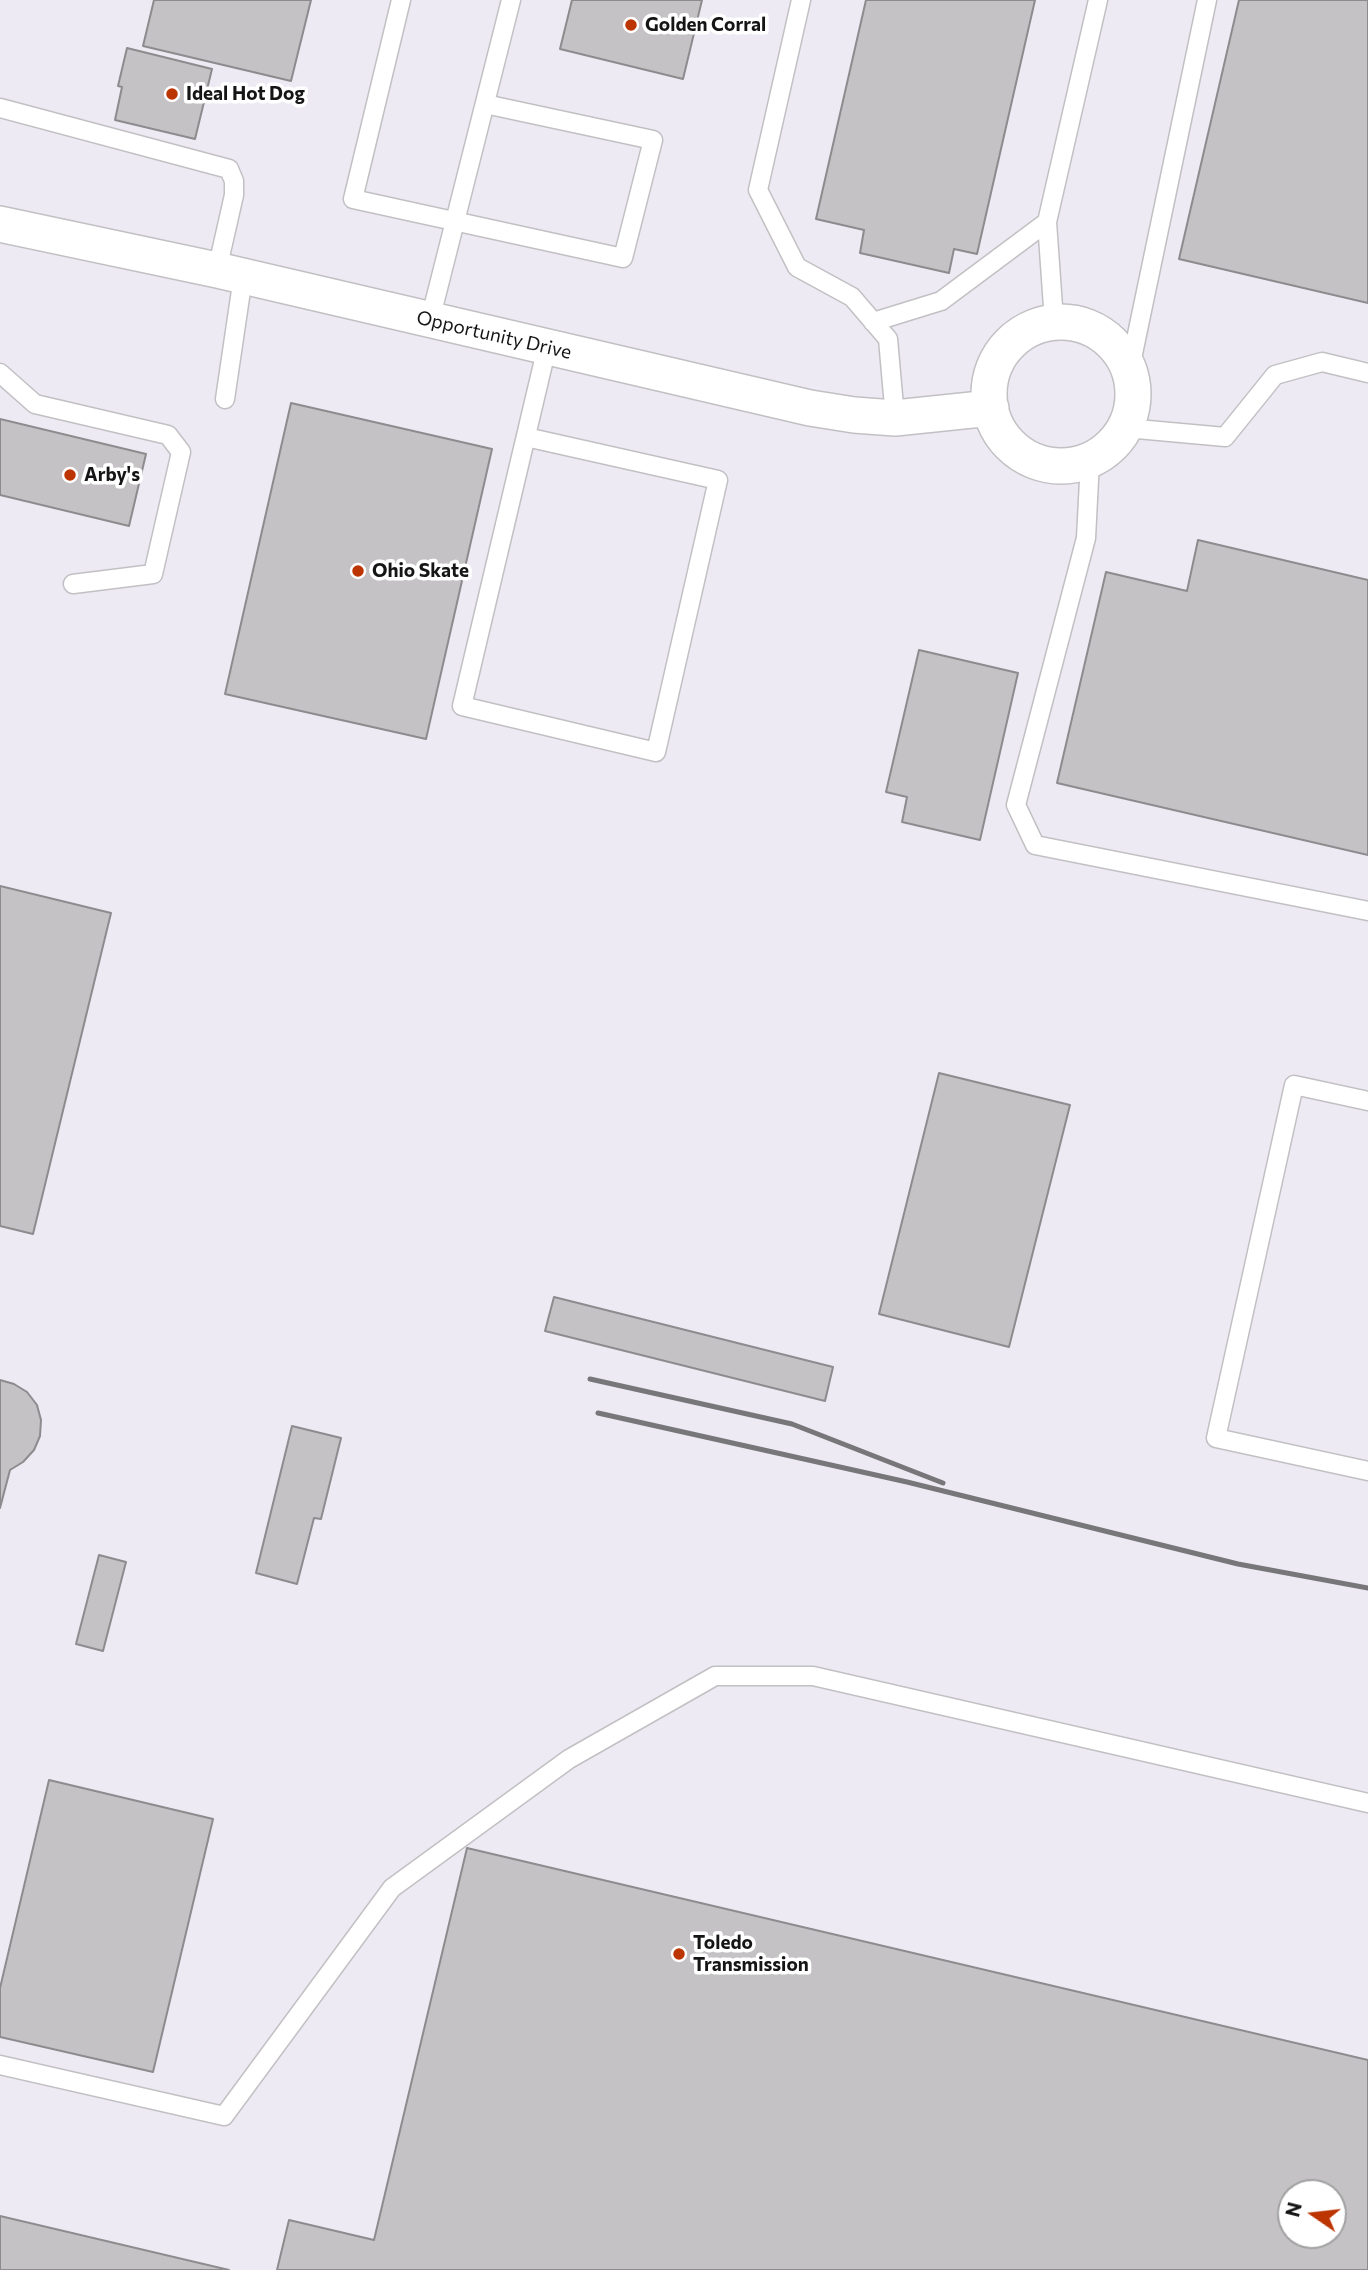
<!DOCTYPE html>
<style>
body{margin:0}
#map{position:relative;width:1368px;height:2270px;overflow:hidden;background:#f8f7fa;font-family:Commissioner,sans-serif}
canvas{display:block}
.north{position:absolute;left:1277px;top:2179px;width:70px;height:70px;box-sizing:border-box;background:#fff;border:2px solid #a1a1a2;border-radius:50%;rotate:284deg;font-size:19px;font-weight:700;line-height:28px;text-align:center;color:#151516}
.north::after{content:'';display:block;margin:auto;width:24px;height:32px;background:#bc3400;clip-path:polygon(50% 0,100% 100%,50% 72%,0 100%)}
</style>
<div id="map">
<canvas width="1368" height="2270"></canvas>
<div class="north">N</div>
</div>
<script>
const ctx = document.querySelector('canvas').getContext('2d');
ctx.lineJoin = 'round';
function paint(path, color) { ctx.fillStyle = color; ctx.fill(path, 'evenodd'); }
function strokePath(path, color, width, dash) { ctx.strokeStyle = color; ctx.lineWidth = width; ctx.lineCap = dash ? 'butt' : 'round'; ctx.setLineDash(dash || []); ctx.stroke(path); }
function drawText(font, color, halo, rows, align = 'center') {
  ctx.font = font + ' Commissioner,sans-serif'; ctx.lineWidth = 7; ctx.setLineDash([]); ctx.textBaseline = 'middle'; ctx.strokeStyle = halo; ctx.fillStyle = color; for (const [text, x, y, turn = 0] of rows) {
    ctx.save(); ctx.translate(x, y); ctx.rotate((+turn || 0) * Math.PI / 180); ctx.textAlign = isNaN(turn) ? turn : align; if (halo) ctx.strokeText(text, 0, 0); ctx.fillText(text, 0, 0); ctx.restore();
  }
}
paint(new Path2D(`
 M0,0H1368V2270H0ZM1291,2193H1333V2235H1291Z`), '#edeaf4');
const building = new Path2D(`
 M154,0H311L291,81L143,46Z
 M572,0H702L683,79L560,49Z
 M866,0H1035L977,254L954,249L949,273L860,253L864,230L816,219Z
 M1239,0H1368V303L1179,259Z
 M127,48L212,69L195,139L115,120L122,87L118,86Z
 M291,403L492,449L426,739L225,694Z
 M0,419L146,454L129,526L0,495Z
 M1198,540L1368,580V855L1057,783L1106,572L1187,591Z
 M919,650L1018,673L980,840L902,822L907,797L886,792Z
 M0,886L111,913L33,1234L0,1226Z
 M939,1073L1070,1105L1009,1347L879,1314Z
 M554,1297L833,1367L825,1401L545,1331Z
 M0,1380L14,1384L27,1392L37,1405L41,1420L40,1436L34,1450L23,1462L10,1470L0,1508Z
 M292,1426L341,1438L321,1519L314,1518L297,1584L256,1573Z
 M99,1555L126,1562L103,1651L76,1644Z
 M49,1780L213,1819L153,2072L0,2037V1988Z
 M467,1848L1368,2060V2270H277L289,2220L374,2240ZM1291,2193H1333V2235H1291Z
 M0,2216L229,2270H0Z`);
paint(building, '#c5c2c5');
strokePath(building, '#8e8b8e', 2);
const lane = new Path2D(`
 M401,0L353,199L623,258L653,140L485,104
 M801,0L758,190L797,267L852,297L888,339L895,418
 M0,108L229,169L234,181V195L217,270
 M430,320L511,0
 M1054,321L1047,222L1098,0
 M873,322L941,301L1047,222
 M1130,368L1207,0
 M0,373L35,404L168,435L181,452L153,574L73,584
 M225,399L243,277
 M1126,428L1225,437L1275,375L1322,362L1368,373
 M526,437L718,480L656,752L462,706L547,347
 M1090,461L1086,538L1016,805L1035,845L1368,911
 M1368,1101L1294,1085L1216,1438L1368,1471
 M0,2065L224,2116L392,1888L569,1759L715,1676H813L1368,1803`);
const street = new Path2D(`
 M0,224L217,270L810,408L854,415L895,418L991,408
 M989 394a72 72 0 1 1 144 0a72 72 0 1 1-144 0Z`);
strokePath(lane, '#c2c0c3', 21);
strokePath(street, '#c2c0c3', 38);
strokePath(lane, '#fff', 18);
strokePath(street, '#fff', 35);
strokePath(new Path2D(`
 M590,1379L792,1424L943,1483
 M598,1413L907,1482L1238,1564L1368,1588`), '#777678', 5);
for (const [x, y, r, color] of [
 [631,25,7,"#bc3400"],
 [172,94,7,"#bc3400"],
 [70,475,7,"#bc3400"],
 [358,571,7,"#bc3400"],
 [679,1954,7,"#bc3400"]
]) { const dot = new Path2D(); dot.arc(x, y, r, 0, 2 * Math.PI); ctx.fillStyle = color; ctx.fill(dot); strokePath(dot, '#fff', 2.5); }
drawText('bold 19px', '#151516', '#fff', [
 ["Golden Corral",645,25],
 ["Ideal Hot Dog",186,94],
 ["Arby's",84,475],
 ["Ohio Skate",372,571],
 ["Toledo",693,1943],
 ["Transmission",693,1965]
], 'left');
drawText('19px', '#151516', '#fff', [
 ["Opportunity Drive",494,335,13]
]);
</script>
